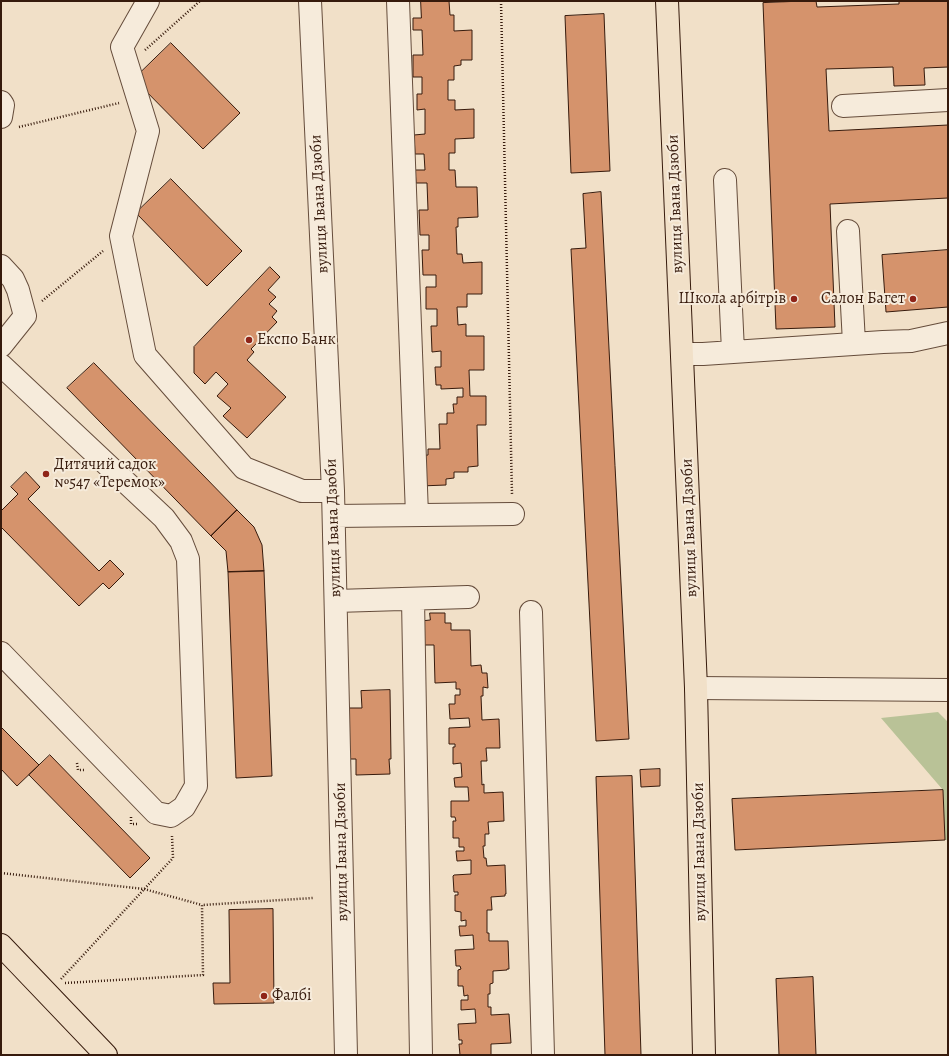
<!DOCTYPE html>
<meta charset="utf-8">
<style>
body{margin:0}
#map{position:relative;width:949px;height:1056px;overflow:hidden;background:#f1e0c8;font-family:Alegreya,serif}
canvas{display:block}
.frame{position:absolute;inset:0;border:2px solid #361a0c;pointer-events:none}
</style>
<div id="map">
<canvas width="949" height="1056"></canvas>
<div class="frame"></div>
</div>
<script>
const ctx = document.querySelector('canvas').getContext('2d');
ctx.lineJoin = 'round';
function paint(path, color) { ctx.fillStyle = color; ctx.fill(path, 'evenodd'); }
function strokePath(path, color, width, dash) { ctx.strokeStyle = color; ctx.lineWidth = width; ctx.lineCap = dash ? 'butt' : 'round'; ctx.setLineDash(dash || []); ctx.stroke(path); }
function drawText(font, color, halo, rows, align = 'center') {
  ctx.font = font + ' Alegreya,serif'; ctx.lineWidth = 4; ctx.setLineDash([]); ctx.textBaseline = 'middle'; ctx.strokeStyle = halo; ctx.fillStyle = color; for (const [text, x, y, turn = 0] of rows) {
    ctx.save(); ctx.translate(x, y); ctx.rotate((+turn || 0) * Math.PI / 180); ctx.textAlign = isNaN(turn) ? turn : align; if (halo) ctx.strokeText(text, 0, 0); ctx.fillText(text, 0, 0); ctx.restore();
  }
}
paint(new Path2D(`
 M938,712L948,722V840H945L943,790L881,718Z`), '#b9c297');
const building = new Path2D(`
 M421,1H449L450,15H454V31L472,30V60H461V65L454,66V80H448V100H455V110L474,109V138L455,139V153H449V170H455L456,187H477L478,217L458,218V227H456L457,254H462L463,263L482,262V294H467V307H457L458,325L466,324V336H484V370H469L470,396H486V425H477L478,466L468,467V472H454V478L446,479V485L420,486L419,456L428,455V449H440L439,424H447V413H454L453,404H457V397H463V388L441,389V385H436L435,367H441V351L432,352L431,326H437V309H426V287H436V275H423L422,250H429V235H420L419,210H428L427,183H416L415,170H425L424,154H415L414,135L425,134V109L417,110V94H422V77H413V55H423L422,30H413V18H421Z
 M804,1H816L817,7L899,4V1H948V67L924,68L925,85L894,86L893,67L826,69L829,131L948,125V198L830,204L835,327L776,329L763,3Z
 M604,14L610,171L571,173L565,16Z
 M171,43L240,113L203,149L134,79Z
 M171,179L242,251L207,286L136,213Z
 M601,192L629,739L596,741L571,249L586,248L583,194Z
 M948,250V307L886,312L882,255Z
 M270,267L280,277L268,290L276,297L269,304L277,311L272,317L277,322L251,349L254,352L247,360L286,397L247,438L223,416L231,408L217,396L228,384L216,372L205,384L194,373V347Z
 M94,363L237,510L211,536L67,388Z
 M26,472L40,487L28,499L99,571L110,560L124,574L109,589L103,583L79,606L1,527V511L18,494L11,487Z
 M237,510L254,527L262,545L264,571L228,572L226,551L211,536Z
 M264,571L272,776L236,778L228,572Z
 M430,613H445V623H451V630H470L471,666L481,665L482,673H487L488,688L483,687V696H481L482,720L499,719L500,748H486L487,761H481L482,785L484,784V793L503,792L504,821L488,822L489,834H485V846H483L484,858H486L487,866L505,865L506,894H505V896L491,897L492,910H487V933H489V941H508L509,969H507V970L493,971V983L490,984V994H488V1007H491V1015L509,1014L511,1043L491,1044V1055H460L459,1044H462V1040H459L458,1024L476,1023L475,1009L461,1010V1000H468V995L464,996L463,986H458V970L461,969L460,966H456L455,950L474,949L473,935L460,936L459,926H466V920L461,921V912L455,911V895H458V892H454L453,876L454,875L471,874V860L457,861L456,851H464V847H459V838H453V821H456L455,817H451V801H469L468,787H455L454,778L462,777L461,763L453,764V747H455V744H449V728L470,727L469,718L450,719L449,704H455V695H460V689H456V682L435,683L434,645H421V621L430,620Z
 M390,690L391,759H389L390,774L356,775V759H343L342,708H362L361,691Z
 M1,727L39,765L17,786L1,769Z
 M50,755L150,858L130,878L29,775Z
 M660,769V786L641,787L640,770Z
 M632,776L641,1055H605L596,777Z
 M943,790L945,840L735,850L732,799Z
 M273,909L274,1003L214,1004L213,983H230L229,910Z
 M813,977L816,1055H779L776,979Z`);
paint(building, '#d5936c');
strokePath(building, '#361a0c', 1);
const minor = new Path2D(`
 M148,1L122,47L148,131L121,236L145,355L244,468L302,491H333
 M310,1L333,491L346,1055
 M398,1L417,515
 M1,102L3,105L1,117
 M843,106L948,100
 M725,180L733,351
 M848,231L854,343
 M1,266L13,279L18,290L25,316L1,346
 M682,354H703L883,342L911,341L948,333
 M1,365L164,518L181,541L188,559L196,786L184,807L171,816L156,813L1,653
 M334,516L513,514
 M413,599L421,1055
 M336,601L468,597
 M531,612L543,1055
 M696,688L948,690`);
const major = new Path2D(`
 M667,1L696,688L704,1055
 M1,945L106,1055`);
strokePath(minor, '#654c3b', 24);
strokePath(major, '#361a0c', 24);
strokePath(new Path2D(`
 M501,1L512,494
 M145,50L200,1
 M19,127L119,103
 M42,301L103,251
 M77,763L78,770H84
 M131,817V824H139
 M1,873L144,889L202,905
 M61,979L173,858L172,836
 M65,983L203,975L202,905L313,898`), '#361a0c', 2.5, [1, 2]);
strokePath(minor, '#f6ebdb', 22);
strokePath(major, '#f1e0c8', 22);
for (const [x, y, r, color] of [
 [794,299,4,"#8f2418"],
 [913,299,4,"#8f2418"],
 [249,340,4,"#8f2418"],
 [46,474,4,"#8f2418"],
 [264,996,4,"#8f2418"]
]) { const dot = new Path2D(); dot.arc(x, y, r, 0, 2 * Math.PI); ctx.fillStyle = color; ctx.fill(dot); strokePath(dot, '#f6ebdb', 1.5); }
drawText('16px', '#361a0c', '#f6ebdb', [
 ["вулиця Івана Дзюби",320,204,-93],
 ["вулиця Івана Дзюби",676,204,-92],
 ["вулиця Івана Дзюби",334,528,-92],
 ["вулиця Івана Дзюби",690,528,-92],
 ["вулиця Івана Дзюби",342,852,-91],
 ["вулиця Івана Дзюби",700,852,-91]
]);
drawText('16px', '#361a0c', '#f6ebdb', [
 ["Школа арбітрів",786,299,"right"],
 ["Салон Багет",905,299,"right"],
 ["Експо Банк",257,340],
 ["Дитячий садок",54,465],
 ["№547 «Теремок»",54,483],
 ["Фалбі",272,996]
], 'left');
</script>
